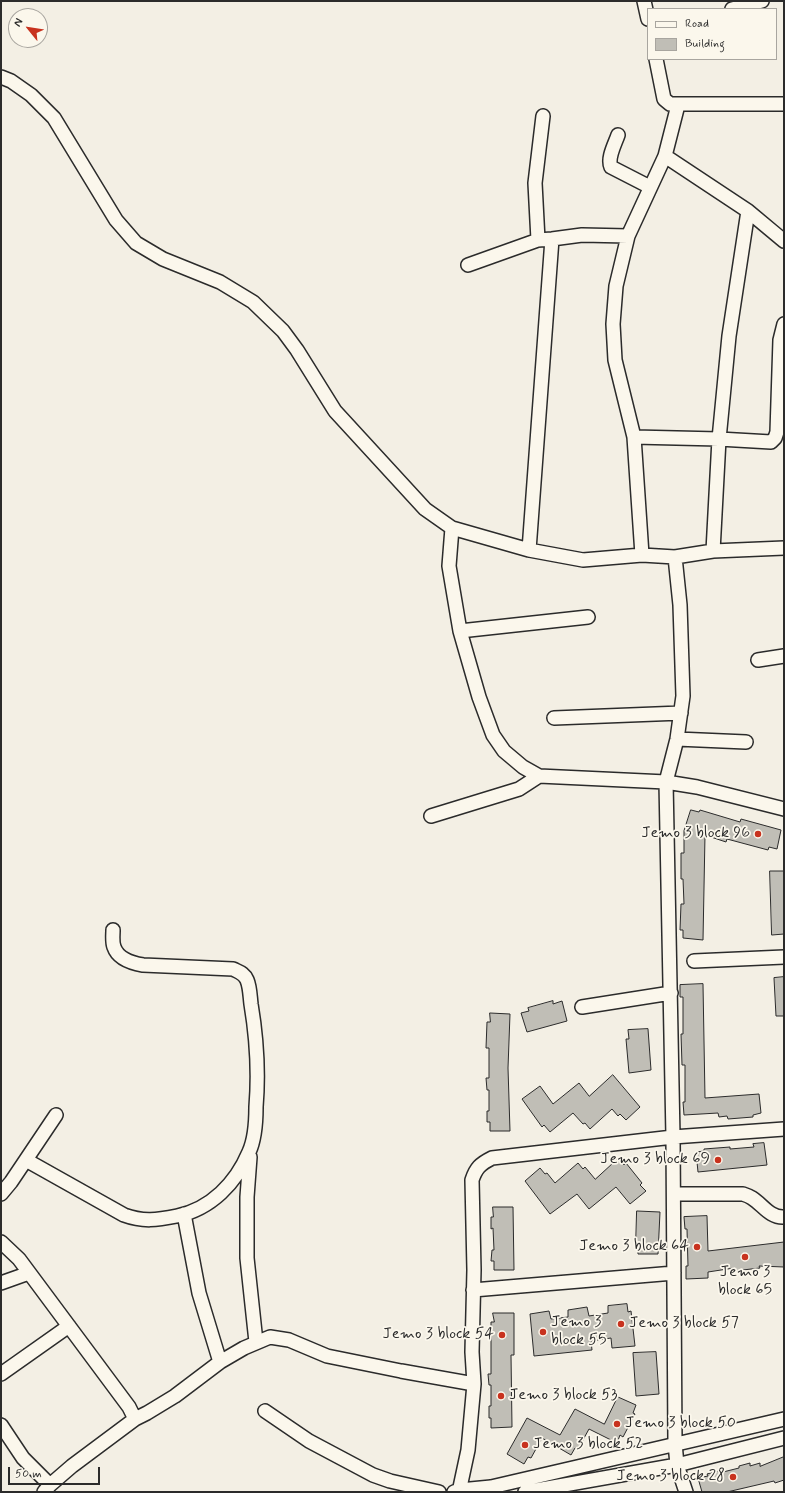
<!DOCTYPE html>
<style>
body{margin:0}
#map{position:relative;width:785px;height:1493px;overflow:hidden;background:#f3efe4;font-family:Mynerve,sans-serif}
canvas{display:block}
.frame{position:absolute;inset:0;border:2px solid #2b2b2b;pointer-events:none}
.legend{position:absolute;left:647px;top:8px;width:130px;height:52px;box-sizing:border-box;background:#fbf7ec;border:1px solid #a8a59f;margin:0;padding:5px 7px;list-style:none;font-size:12px;color:#2b2b2b}
.legend li{display:flex;align-items:center;gap:8px;height:20px}
.legend b{width:20px;border:1px solid #a8a59f}
.north{position:absolute;left:8px;top:8px;width:40px;height:40px;box-sizing:border-box;background:#fbf7ec;border:1px solid #a8a59f;border-radius:50%;rotate:300deg;font-size:11px;font-weight:700;line-height:16px;text-align:center;color:#2b2b2b}
.north::after{content:'';display:block;margin:auto;width:14px;height:18px;background:#c8321e;clip-path:polygon(50% 0,100% 100%,50% 72%,0 100%)}
.scale{position:absolute;left:8px;top:1467px;width:92px;height:18px;box-sizing:border-box;border:2px solid #2b2b2b;border-top:0;padding-left:5px;font-size:12px;line-height:14px;white-space:nowrap;color:#2b2b2b;-webkit-text-stroke:3px #fbf7ec;paint-order:stroke}
</style>
<div id="map">
<canvas width="785" height="1493"></canvas>
<div class="frame"></div>
<ul class="legend">
<li><b style="height:5px;background:#fbf7ec"></b>Road</li>
<li><b style="height:11px;background:#c0beb6"></b>Building</li>
</ul>
<div class="north">N</div>
<div class="scale">50 m</div>
</div>
<script>
const ctx = document.querySelector('canvas').getContext('2d');
ctx.lineJoin = 'round';
function paint(path, color) { ctx.fillStyle = color; ctx.fill(path, 'evenodd'); }
function strokePath(path, color, width, dash) { ctx.strokeStyle = color; ctx.lineWidth = width; ctx.lineCap = dash ? 'butt' : 'round'; ctx.setLineDash(dash || []); ctx.stroke(path); }
function drawText(font, color, halo, rows, align = 'center') {
  ctx.font = font + ' Mynerve,sans-serif'; ctx.lineWidth = 3.5; ctx.setLineDash([]); ctx.textBaseline = 'middle'; ctx.strokeStyle = halo; ctx.fillStyle = color; for (const [text, x, y, turn = 0] of rows) {
    ctx.save(); ctx.translate(x, y); ctx.rotate((+turn || 0) * Math.PI / 180); ctx.textAlign = isNaN(turn) ? turn : align; if (halo) ctx.strokeText(text, 0, 0); ctx.fillText(text, 0, 0); ctx.restore();
  }
}
const building = new Path2D(`
 M691,810L699,812L700,810L740,822L741,819L781,830L777,849L769,847L768,850L727,839L726,842L705,835L703,940L683,938V930H680L681,904H684L683,879H681V853H684V831Z
 M770,871H784V934L772,935Z
 M784,977V1016H776L774,978Z
 M703,984L705,1098L759,1094L761,1113L753,1115V1117L728,1119L727,1116L719,1117L718,1113L684,1115L683,1102H685V1065H682L681,1034H683V997H680V985Z
 M553,1001V1004L562,1001L567,1021L527,1032L521,1013L529,1011L528,1008Z
 M490,1013L510,1014L508,1068L510,1131H490V1122H487V1111H489V1090H487L486,1078H489V1048H486L487,1022H490Z
 M648,1029L651,1070L629,1073L626,1039H629L628,1030Z
 M613,1075L640,1107L626,1120L620,1114L618,1116L612,1109L590,1129L585,1123L583,1124L573,1113L550,1132L544,1125L542,1127L522,1099L540,1086L553,1104L579,1083L589,1096Z
 M764,1143L767,1165L698,1172L696,1152L704,1151V1149L730,1147V1149L754,1147L753,1144Z
 M619,1158L624,1165L626,1163L642,1183L640,1185L646,1191L630,1204L616,1187L589,1209L577,1194L550,1214L525,1181L540,1168L545,1174L547,1173L555,1183L578,1163L583,1169L585,1167L595,1179Z
 M493,1207H513L514,1270H494V1261H491L492,1250H494L493,1228L491,1229V1217H493Z
 M637,1211L660,1212L658,1254H638V1246H636Z
 M707,1216L708,1251L784,1242V1267L759,1266L760,1268L734,1271V1268L708,1272V1278L686,1279V1266H688L687,1229H685L684,1217Z
 M627,1304L628,1312L631,1311L635,1346L612,1348L611,1338L591,1341L592,1350L534,1356L530,1314L549,1311L551,1319L568,1317V1310L587,1307L589,1316L608,1313V1306Z
 M493,1313H514V1355H511L512,1427L491,1428V1418H489V1406H491V1385H489L488,1374H491V1322H494Z
 M656,1352L659,1394L636,1396L633,1353Z
 M618,1397L636,1405L633,1413L635,1414L623,1437L620,1435L617,1443L589,1429L578,1449L575,1448L571,1455L542,1438L531,1458L528,1457L524,1464L507,1454L527,1418L560,1435L575,1409L604,1424Z
 M784,1457V1480L775,1483L774,1481L727,1492H702L698,1478L708,1476L707,1474L718,1471L719,1473L739,1468V1466L750,1463V1466L760,1463V1466Z`);
paint(building, '#c0beb6');
strokePath(building, '#2b2b2b', 1);
const minor = new Path2D(`
 M644,1L648,19
 M732,9L762,1
 M656,59L664,99L670,104H784
 M1,77L11,81L31,95L54,118L116,220L136,243L163,259L220,282L253,302L283,331L297,350L335,411L425,509L452,528L529,550L583,560L642,555L675,557L713,551L784,548
 M618,135C615,144 607,158 611,167L650,187
 M665,156L748,211L784,241
 M538,240L535,183L543,116
 M468,265L538,240L552,239L582,235L628,236
 M634,437L719,439L771,442L775,438L777,432L780,340L784,324
 M452,528L449,566L460,631L479,697L493,735L504,751L523,767L539,776L666,782L697,787L784,809
 M529,550L552,239
 M713,551L719,439L729,336L748,211
 M642,555L634,437L615,360L613,324L616,286L628,236L665,156L678,105
 M675,557L680,605L683,696L677,739L666,782L673,1137L675,1443L677,1465L686,1492
 M460,631L588,617
 M758,660L784,656
 M554,718L681,713
 M677,739L746,742
 M431,816L519,789L539,776
 M694,961L784,957
 M582,1007L671,993
 M250,1157L247,1197V1258L256,1342
 M26,1160L124,1215C143,1222 157,1220 177,1216C211,1209 236,1183 249,1152C255,1139 256,1121 256,1107C259,1071 257,1040 251,1004C250,996 250,987 247,980C244,973 239,972 233,969L143,965C131,963 118,959 114,947C112,942 113,935 113,930
 M1,1194L11,1182L56,1115
 M674,1194H743C746,1195 749,1196 752,1198C763,1205 770,1218 784,1217
 M184,1214L199,1293L220,1362
 M1,1242L19,1259L129,1407L135,1419
 M1,1283L29,1273
 M473,1290L674,1273
 M1,1374L69,1326
 M265,1411L309,1441L373,1475L390,1481L439,1492
 M1,1425L23,1458L50,1485
 M44,1492L50,1485L72,1466L135,1419L147,1413L175,1396L220,1362L244,1348L270,1337L289,1340L327,1356L401,1371L474,1384
 M454,1492L460,1490L491,1487L784,1419
 M459,1492L468,1450L474,1384L472,1352L474,1270L472,1180C476,1168 480,1164 492,1158L673,1137L784,1129
 M525,1492L677,1465L784,1438`);
strokePath(minor, '#2b2b2b', 16);
strokePath(minor, '#fbf7ec', 13);
for (const [x, y, r, color] of [
 [758,834,4,"#c8321e"],
 [718,1160,4,"#c8321e"],
 [697,1247,4,"#c8321e"],
 [745,1257,4,"#c8321e"],
 [621,1324,4,"#c8321e"],
 [543,1332,4,"#c8321e"],
 [502,1335,4,"#c8321e"],
 [501,1396,4,"#c8321e"],
 [617,1424,4,"#c8321e"],
 [525,1445,4,"#c8321e"],
 [733,1477,4,"#c8321e"]
]) { const dot = new Path2D(); dot.arc(x, y, r, 0, 2 * Math.PI); ctx.fillStyle = color; ctx.fill(dot); strokePath(dot, '#fbf7ec', 1.5); }
drawText('16px', '#2b2b2b', '#fbf7ec', [
 ["Jemo 3 block 96",750,834],
 ["Jemo 3 block 69",710,1160],
 ["Jemo 3 block 64",689,1247],
 ["Jemo 3",745,1273,"center"],
 ["block 65",745,1291,"center"],
 ["Jemo 3",551,1323,"left"],
 ["block 55",551,1341,"left"],
 ["Jemo 3 block 57",629,1324,"left"],
 ["Jemo 3 block 54",494,1335],
 ["Jemo 3 block 53",509,1396,"left"],
 ["Jemo 3 block 50",625,1424,"left"],
 ["Jemo 3 block 52",533,1445,"left"],
 ["Jemo 3 block 28",725,1477]
], 'right');
</script>
